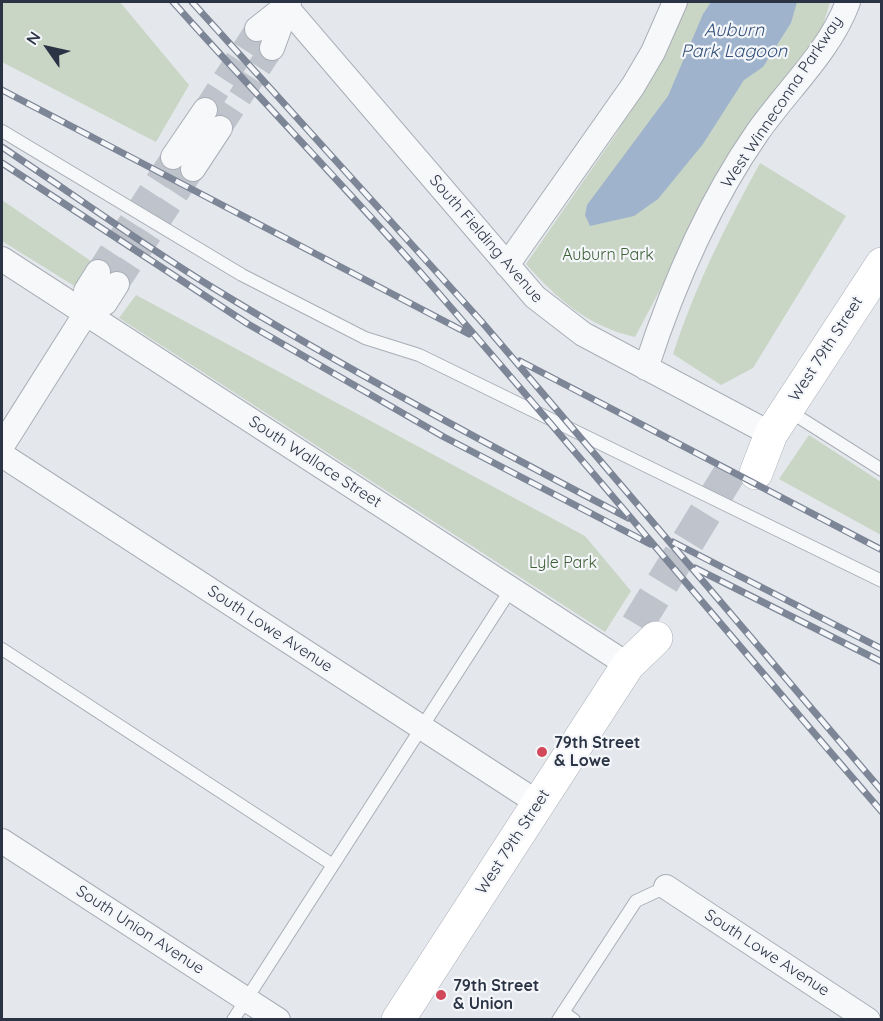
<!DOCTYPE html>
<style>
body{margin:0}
#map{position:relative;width:883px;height:1021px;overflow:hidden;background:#e4e7ec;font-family:Quicksand,sans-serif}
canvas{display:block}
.frame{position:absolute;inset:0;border:3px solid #2b3445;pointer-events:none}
.north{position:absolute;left:18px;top:18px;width:60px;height:60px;-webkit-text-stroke:4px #f4f6f9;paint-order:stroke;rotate:304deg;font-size:16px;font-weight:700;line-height:24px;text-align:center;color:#2b3445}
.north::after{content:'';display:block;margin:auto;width:21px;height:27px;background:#2b3445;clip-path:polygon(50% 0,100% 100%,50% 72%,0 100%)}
</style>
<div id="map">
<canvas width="883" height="1021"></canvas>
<div class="frame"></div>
<div class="north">N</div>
</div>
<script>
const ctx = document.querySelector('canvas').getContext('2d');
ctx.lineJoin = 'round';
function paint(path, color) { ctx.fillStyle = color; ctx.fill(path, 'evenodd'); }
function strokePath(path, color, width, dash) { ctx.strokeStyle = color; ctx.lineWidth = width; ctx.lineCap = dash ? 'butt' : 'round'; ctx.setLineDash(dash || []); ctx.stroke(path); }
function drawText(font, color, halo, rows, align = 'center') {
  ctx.font = font + ' Quicksand,sans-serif'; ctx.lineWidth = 4.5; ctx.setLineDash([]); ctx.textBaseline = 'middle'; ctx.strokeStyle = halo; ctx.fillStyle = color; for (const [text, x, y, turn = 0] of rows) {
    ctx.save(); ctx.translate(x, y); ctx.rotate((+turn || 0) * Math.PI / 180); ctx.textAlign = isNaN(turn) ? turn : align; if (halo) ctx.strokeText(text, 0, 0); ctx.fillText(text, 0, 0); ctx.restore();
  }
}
paint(new Path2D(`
 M2,2H120L189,85L156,142L2,62Z
 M687,2H830L822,29L761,108L725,167L635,337C588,326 558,300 526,264L616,134L663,57Z
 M760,163L846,216L753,368L721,385L673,354C695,286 726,225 760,163Z
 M2,200L101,268L84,292L2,241Z
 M136,295L585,536L631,591L605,632L119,318Z
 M809,435L881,482V535L779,479Z`), '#c9d6c5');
paint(new Path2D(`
 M711,2H797L791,23L763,67L744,80L703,144L658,199L634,216L590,226L585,215L587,205L668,96L703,14Z`), '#9fb4cc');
strokePath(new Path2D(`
 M205,110L257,29
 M220,128L272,48
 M98,272L173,157
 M117,284L193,169`), '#bfc3cb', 24, [24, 12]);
strokePath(new Path2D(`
 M637,625L737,461`), '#bfc3cb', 33, [33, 16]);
const lane = new Path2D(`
 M2,131L242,275L365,338L419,355L882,581
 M789,411L882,470
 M2,649L333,865
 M563,1012L574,1020
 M233,1020L511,589
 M558,1020L636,901L666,887`);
const street = new Path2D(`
 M282,2L535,297L583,334L771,434
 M257,29L286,6
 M272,48L289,2
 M173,157L205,110
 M193,169L220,128
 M2,259L628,665
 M507,265L633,86L653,52L675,2
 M86,313V291L98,272
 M646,368C673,285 707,205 757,133C787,90 830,51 848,2
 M2,446L86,313L105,303L117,284
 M2,455L538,803
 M2,841L278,1020
 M666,887L868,1020`);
const secondary = new Path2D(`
 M756,473L771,434L882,264
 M398,1020L628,665L656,638`);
strokePath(lane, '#a9aeb7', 14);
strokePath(street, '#a9aeb7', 26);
strokePath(secondary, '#a9aeb7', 34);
strokePath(lane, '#f7f8fa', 12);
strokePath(street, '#f7f8fa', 24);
strokePath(secondary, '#fff', 33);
const rail = new Path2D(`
 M173,2C254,93 340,181 421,273C576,451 727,633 882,812
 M192,2L481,321L882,791
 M2,90L469,334
 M2,147C71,193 139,242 210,286C346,369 487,444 628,518
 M2,163L248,324L444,437L650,544
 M520,361L882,550
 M673,542L882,649
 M695,568L882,662`);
strokePath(rail, '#7d8696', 7);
strokePath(rail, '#f4f6f9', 4.5, [14]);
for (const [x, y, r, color] of [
 [542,752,6,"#d1495b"],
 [441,995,6,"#d1495b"]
]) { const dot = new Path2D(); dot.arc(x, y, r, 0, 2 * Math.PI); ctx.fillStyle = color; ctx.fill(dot); strokePath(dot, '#f4f6f9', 2); }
drawText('16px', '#2b3445', '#f4f6f9', [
 ["West Winneconna Parkway",782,102,-56],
 ["South Fielding Avenue",486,239,49],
 ["West 79th Street",826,349,-57],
 ["South Wallace Street",315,462,33],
 ["South Lowe Avenue",270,629,33],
 ["West 79th Street",513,842,-57],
 ["South Union Avenue",140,930,33],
 ["South Lowe Avenue",767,953,33]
]);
drawText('16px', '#3f6138', '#f4f6f9', [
 ["Auburn Park",608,255],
 ["Lyle Park",563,563]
]);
drawText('bold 16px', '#2b3445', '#f4f6f9', [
 ["79th Street",554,743],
 ["& Lowe",554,761],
 ["79th Street",453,986],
 ["& Union",453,1004]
], 'left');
drawText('italic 18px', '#34527a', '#f4f6f9', [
 ["Auburn",734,31],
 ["Park Lagoon",734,52]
]);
</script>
